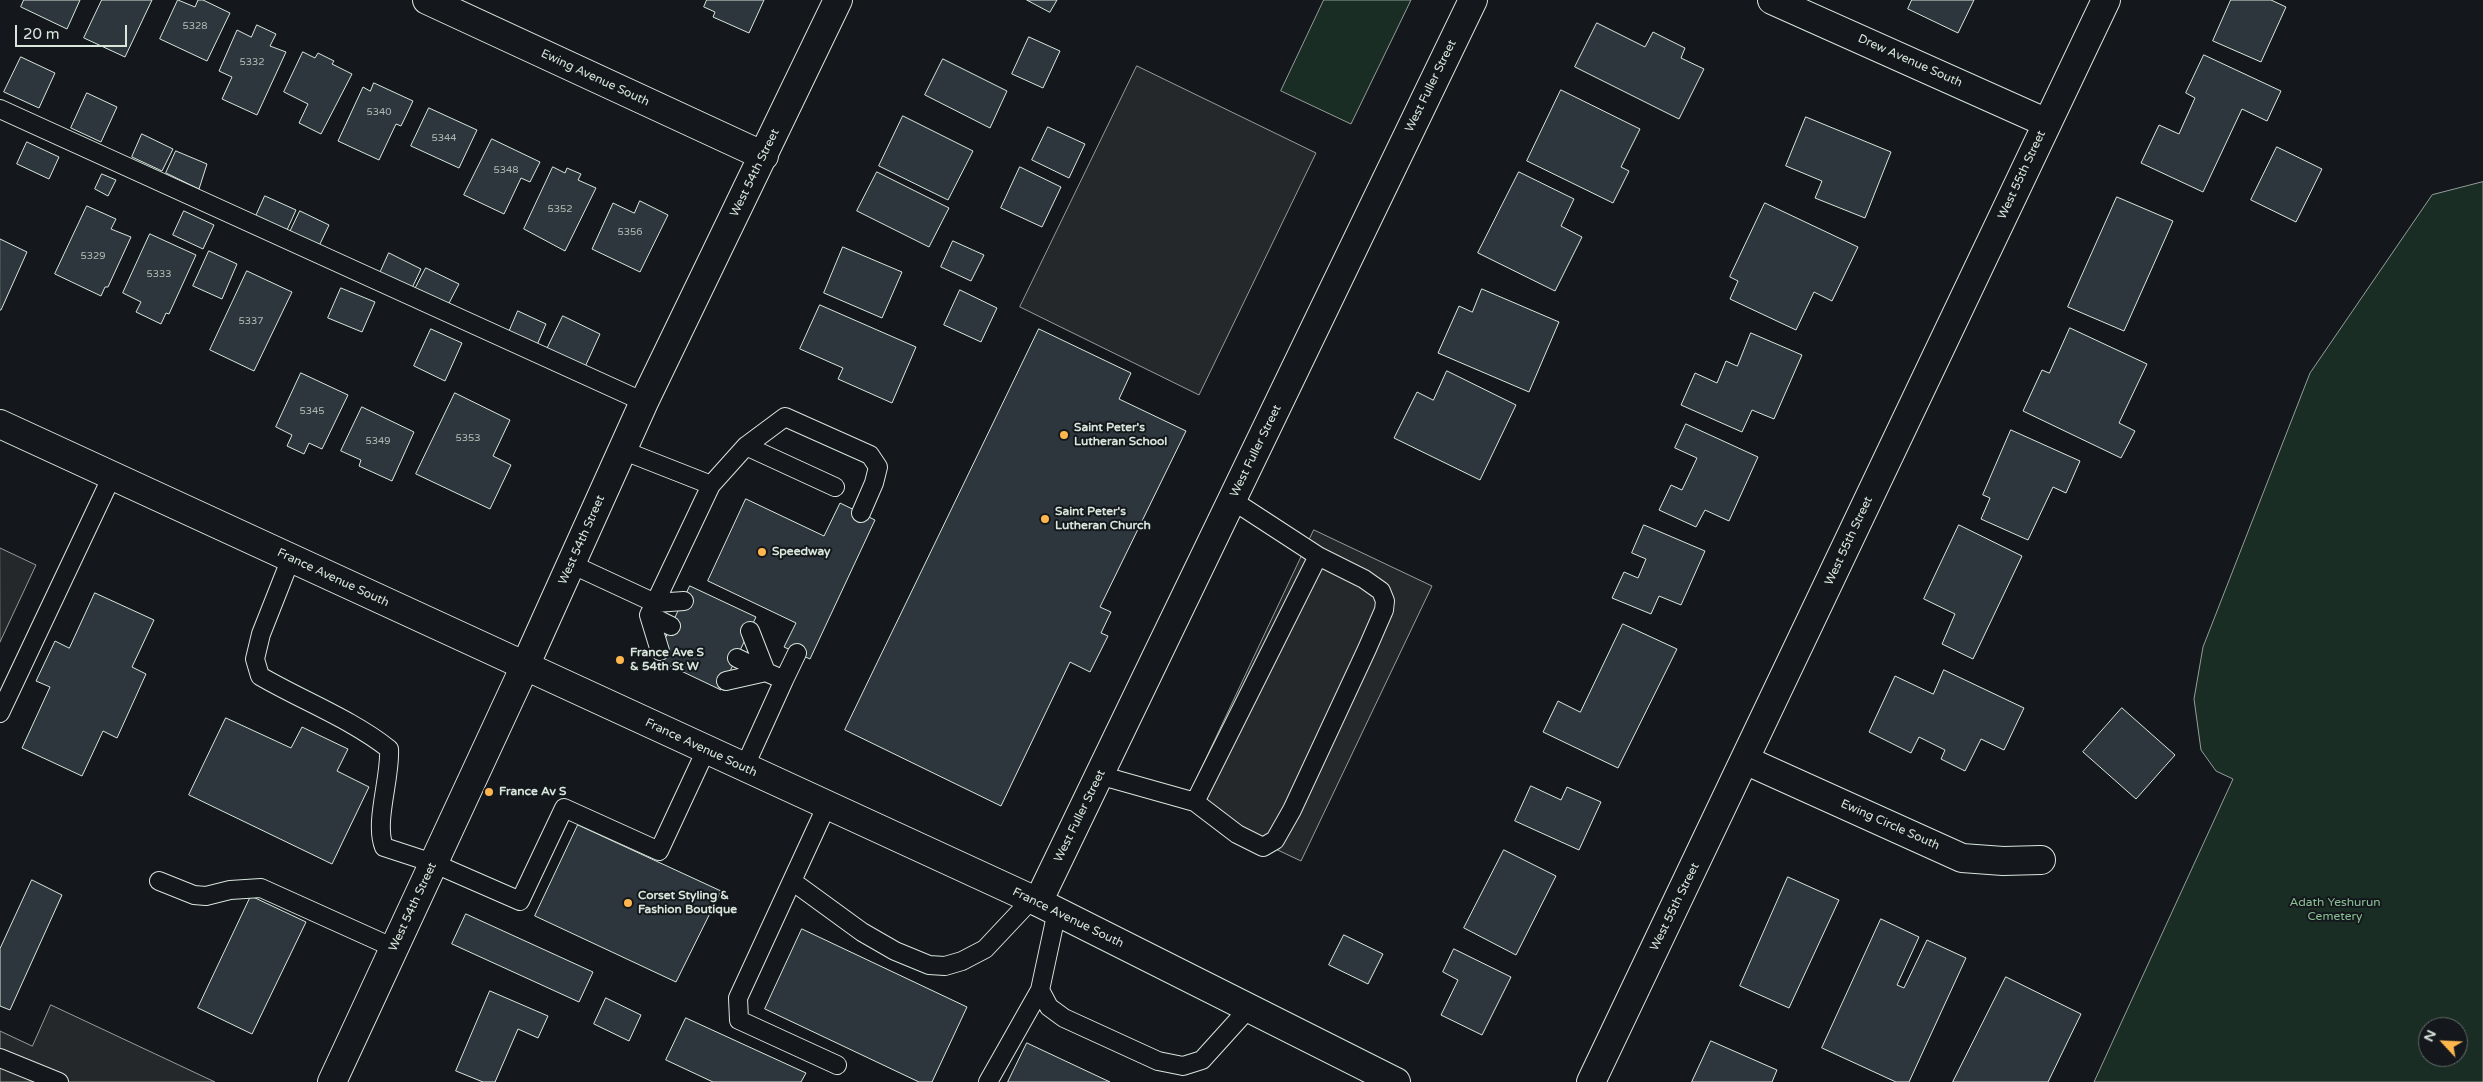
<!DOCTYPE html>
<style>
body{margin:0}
#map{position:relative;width:2483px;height:1082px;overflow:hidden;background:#14181c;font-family:"Varela Round",sans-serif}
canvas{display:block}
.north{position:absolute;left:2418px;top:1017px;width:50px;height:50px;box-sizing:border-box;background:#14181c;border:1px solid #626a69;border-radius:50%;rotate:295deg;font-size:14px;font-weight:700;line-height:20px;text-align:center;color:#d8e6dc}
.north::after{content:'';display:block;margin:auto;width:18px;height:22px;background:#ffb74d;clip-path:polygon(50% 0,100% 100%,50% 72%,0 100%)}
.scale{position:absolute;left:15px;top:25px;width:112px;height:22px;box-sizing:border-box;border:2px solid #d8e6dc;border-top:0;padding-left:6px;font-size:15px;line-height:18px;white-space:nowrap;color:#d8e6dc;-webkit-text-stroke:4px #14181c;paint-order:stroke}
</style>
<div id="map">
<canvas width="2483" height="1082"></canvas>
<div class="north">N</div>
<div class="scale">20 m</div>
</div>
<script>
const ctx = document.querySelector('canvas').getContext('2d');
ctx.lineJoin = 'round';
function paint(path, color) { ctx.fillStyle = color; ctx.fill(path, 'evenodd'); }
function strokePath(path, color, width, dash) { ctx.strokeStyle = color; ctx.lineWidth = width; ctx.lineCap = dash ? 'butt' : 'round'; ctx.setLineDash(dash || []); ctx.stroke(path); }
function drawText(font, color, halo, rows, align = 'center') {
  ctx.font = font + ' "Varela Round",sans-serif'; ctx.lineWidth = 4; ctx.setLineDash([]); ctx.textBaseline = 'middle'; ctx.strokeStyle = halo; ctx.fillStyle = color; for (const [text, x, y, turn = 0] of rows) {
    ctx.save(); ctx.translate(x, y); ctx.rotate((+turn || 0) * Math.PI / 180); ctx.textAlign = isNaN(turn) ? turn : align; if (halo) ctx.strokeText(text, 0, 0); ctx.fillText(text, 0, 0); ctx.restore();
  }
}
const green = new Path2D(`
 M1324,0H1411L1351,124L1281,91Z
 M2483,182V1082H2094L2233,779L2216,771L2201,750L2194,699L2203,647L2310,373L2432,195ZM2428,1027H2458V1057H2428Z`);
paint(green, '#1a2d24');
strokePath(green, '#939e99', 1);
const parking = new Path2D(`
 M1137,66L1316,153L1199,395L1020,307Z
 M1314,530L1432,586L1301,861L1184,806Z
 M0,548L36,565L0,642Z
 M51,1005L215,1082H0V1031L32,1046Z`);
paint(parking, '#24282b');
strokePath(parking, '#939e99', 1);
const building = new Path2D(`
 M24,0H80L67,29L21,7Z
 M102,0H152L125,57L84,38Z
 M178,0L195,7L198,0H203L230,13L207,61L160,39Z
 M707,0H764L749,33L713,17L715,12L704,7Z
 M1027,0H1057L1050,12Z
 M1912,0H1974L1958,33L1908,9Z
 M2231,0H2271L2286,7L2261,62L2213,41Z
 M1597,23L1645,47L1653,32L1685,48L1681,58L1704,69L1679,119L1575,67Z
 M257,25L276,34L270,46L286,52L257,115L222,99L232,77L219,71L237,30L251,37Z
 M1029,37L1060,51L1043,88L1012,74Z
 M303,52L315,58L318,53L334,61L332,64L352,74L321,134L299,123L308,104L284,92Z
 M2204,55L2281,91L2267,121L2242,109L2203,192L2141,163L2159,125L2179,134L2195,98L2186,93Z
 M21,57L55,73L39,108L4,92Z
 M943,59L1007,91L990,128L925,95Z
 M374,83L413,101L401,126L396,124L379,160L338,141L363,87L370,91Z
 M1561,90L1640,129L1621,167L1629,171L1613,203L1527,161Z
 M87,93L117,107L101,142L71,128Z
 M429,108L477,130L459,168L411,146Z
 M903,116L973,151L948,200L879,166Z
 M1806,117L1891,152L1865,218L1815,198L1822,181L1786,166Z
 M1048,127L1085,144L1069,178L1032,160Z
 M142,134L173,149L162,171L132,157Z
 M492,139L540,162L530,182L521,178L504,214L464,195Z
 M27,142L59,157L49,179L17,164Z
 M2277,147L2322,169L2296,222L2251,200Z
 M176,151L207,164L199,189L166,173Z
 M553,167L565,173L567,168L581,174L578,180L596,188L565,251L524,229Z
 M1020,167L1061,187L1042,227L1001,208Z
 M877,172L949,208L929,247L857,211Z
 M1519,172L1574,199L1561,226L1582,237L1555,291L1478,253Z
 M102,174L116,180L108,196L95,189Z
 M265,196L296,210L287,230L256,216Z
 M2117,197L2173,221L2124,331L2068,307Z
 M640,201L668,215L640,272L592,249L613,203L634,213Z
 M1765,203L1858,247L1832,301L1814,292L1796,330L1730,299L1738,281L1730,277Z
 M87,206L116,219L111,229L131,237L108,287H105L101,296L55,274Z
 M184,211L214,225L203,249L173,235Z
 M300,211L329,225L319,246L290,232Z
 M150,234L196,255L169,314L166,313L161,324L136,312L141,302L123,293Z
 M0,239L27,252L1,310H0Z
 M953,241L984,255L971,281L941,267Z
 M843,247L902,272L882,318L824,293Z
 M209,251L237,264L222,299L193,286Z
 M389,253L421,269L412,288L380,273Z
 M426,268L459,284L448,305L415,289Z
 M247,271L292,292L254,371L210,350Z
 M341,288L375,302L362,332L328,318Z
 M1482,289L1559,322L1529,392L1438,353L1459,306L1472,312Z
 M960,290L997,308L981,342L944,325Z
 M820,305L916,347L892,403L838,379L843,368L800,349Z
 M518,311L546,324L537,345L509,332Z
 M563,316L600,334L585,367L547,349Z
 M2070,328L2147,364L2119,423L2135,431L2121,458L2023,411L2042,370L2049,373Z
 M431,329L462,343L445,381L414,366Z
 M1039,329L1131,373L1119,399L1186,431L1100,607L1111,612L1101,633L1108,636L1090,672L1070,662L1001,806L845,730Z
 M1751,333L1802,355L1774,419L1752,410L1742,432L1681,405L1695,373L1717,383L1726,361L1737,366Z
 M1447,371L1516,405L1480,480L1394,438L1417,392L1433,400Z
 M301,373L348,395L322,449L309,443L304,454L287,446L292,435L276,427Z
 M455,393L510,420L493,456L511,465L490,509L416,474Z
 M362,407L414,432L392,481L359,466L361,460L341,451Z
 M1686,424L1758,457L1729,521L1705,510L1696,527L1659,510L1671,485L1682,490L1697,458L1675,448Z
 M2011,430L2080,461L2066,493L2053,487L2028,540L1981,519L1990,498L1983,495Z
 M746,499L824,536L840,503L875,520L810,659L784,647L796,623L708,581Z
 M1644,525L1705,551L1681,605L1659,596L1651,614L1612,598L1624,572L1638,578L1646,559L1632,553Z
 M1959,525L2022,556L1973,659L1942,644L1955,614L1924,599Z
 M690,586L756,617L721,690L656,659Z
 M95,593L154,620L132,667L146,674L117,738L103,731L82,776L22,748L50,687L36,681L55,641L69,648Z
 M1623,624L1677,649L1618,768L1543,732L1558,701L1580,712Z
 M1944,670L2024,708L2004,750L1981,739L1965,771L1941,759L1945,750L1919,737L1911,753L1869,732L1895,676L1933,694Z
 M2122,708L2175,755L2136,799L2083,752Z
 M226,718L291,748L302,727L348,749L337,771L369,787L332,864L189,795Z
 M1531,786L1561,800L1567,787L1601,802L1579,850L1515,821Z
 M578,825L721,891L676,982L535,916Z
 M1504,850L1556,876L1516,955L1464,928Z
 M1788,877L1839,900L1789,1008L1740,986Z
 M32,880L62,895L10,1010L0,1006V949Z
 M251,896L306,922L252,1034L198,1008Z
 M466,914L593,972L579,1002L452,944Z
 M1881,919L1919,937L1897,985L1904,988L1927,940L1966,958L1909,1082H1896L1822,1048Z
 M802,929L967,1007L932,1082H919L765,1009Z
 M1344,935L1383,954L1368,984L1329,965Z
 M1454,949L1511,977L1482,1035L1441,1015L1458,980L1443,972Z
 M2006,977L2081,1014L2048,1082H1953Z
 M490,991L548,1016L538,1038L518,1029L495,1082H483L456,1071Z
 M606,998L641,1015L629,1041L594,1024Z
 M686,1018L806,1073L801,1082H713L666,1060Z
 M1711,1041L1777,1070L1772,1082H1692Z
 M1027,1043L1110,1082H1008Z`);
paint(building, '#2c363c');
strokePath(building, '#d8e6dc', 1);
const service = new Path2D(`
 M0,109L644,402
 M746,446L785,417L870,455L878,467L874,483L861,513
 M711,485L746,446L835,487
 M291,558L261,634L255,659L260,676C303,701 351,719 389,749C391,777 374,822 384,847L433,863L520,901L564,808L659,851L706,750
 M571,564L655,603L711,485L622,450
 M649,615L671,626
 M660,651L649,615L655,603L684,601
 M784,680L797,653
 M726,681L766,672L737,658
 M0,713L112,476
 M744,768L784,680L766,672L750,631
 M1099,775L1195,802L1237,834L1263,847L1275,840L1292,810L1367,649L1384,610L1385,601L1381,591L1364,579L1318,556L1232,500
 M1195,802L1318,556
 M827,805L738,998L739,1020L837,1065
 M159,881L194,895L206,896L230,890L261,888L394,948
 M792,881L862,932L895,951L929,965L945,966L962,961L985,949L1032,899
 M1057,911L1040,990L1049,1007L1064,1018L1158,1061L1183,1066L1202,1060L1249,1008
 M0,1058L59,1082
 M988,1082L1040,990`);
const minor = new Path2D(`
 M427,0L764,156
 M1772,0L2047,123
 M525,666L644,402L838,0
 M1745,760L1962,858L2003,861L2041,860
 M1038,902L1473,0
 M1591,1082L2106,0`);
const tertiary = new Path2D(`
 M332,1082L525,666`);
const secondary = new Path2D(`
 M0,424L1038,902L1396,1082`);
strokePath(service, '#d8e6dc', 20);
strokePath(minor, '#d8e6dc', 30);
strokePath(tertiary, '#d8e6dc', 30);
strokePath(secondary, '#d8e6dc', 30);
strokePath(service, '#14181c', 18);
strokePath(minor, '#14181c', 28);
strokePath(tertiary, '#14181c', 28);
strokePath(secondary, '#14181c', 28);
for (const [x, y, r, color] of [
 [1064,435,5,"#ffb74d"],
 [1045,519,5,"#ffb74d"],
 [762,552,5,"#ffb74d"],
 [620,660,5,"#ffb74d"],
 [489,792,5,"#ffb74d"],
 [628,903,5,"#ffb74d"]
]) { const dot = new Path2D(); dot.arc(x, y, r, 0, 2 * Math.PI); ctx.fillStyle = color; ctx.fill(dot); strokePath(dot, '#14181c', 2); }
drawText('10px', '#adbab4', null, [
 ["5328",195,26],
 ["5332",252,62],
 ["5340",379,112],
 ["5344",444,138],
 ["5348",506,170],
 ["5352",560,209],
 ["5356",630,232],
 ["5329",93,256],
 ["5333",159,274],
 ["5337",251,321],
 ["5345",312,411],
 ["5353",468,438],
 ["5349",378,441]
]);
drawText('12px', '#d8e6dc', '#14181c', [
 ["Drew Avenue South",1910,61,24],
 ["Ewing Avenue South",595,78,25],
 ["West Fuller Street",1431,86,-64],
 ["West 54th Street",755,173,-64],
 ["West 55th Street",2022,175,-65],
 ["West Fuller Street",1256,451,-64],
 ["West 54th Street",582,540,-66],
 ["West 55th Street",1849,541,-65],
 ["France Avenue South",333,578,25],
 ["France Avenue South",701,748,25],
 ["West Fuller Street",1080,816,-64],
 ["Ewing Circle South",1890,825,24],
 ["West 54th Street",413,907,-65],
 ["West 55th Street",1675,907,-64],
 ["France Avenue South",1068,918,26]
]);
drawText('bold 12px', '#d8e6dc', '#14181c', [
 ["Saint Peter's",1074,428],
 ["Lutheran School",1074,442],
 ["Saint Peter's",1055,512],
 ["Lutheran Church",1055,526],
 ["Speedway",772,552],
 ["France Ave S",630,653],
 ["& 54th St W",630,667],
 ["France Av S",499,792],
 ["Corset Styling &",638,896],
 ["Fashion Boutique",638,910]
], 'left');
drawText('12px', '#8ac095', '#14181c', [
 ["Adath Yeshurun",2335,903],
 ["Cemetery",2335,917]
]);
</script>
